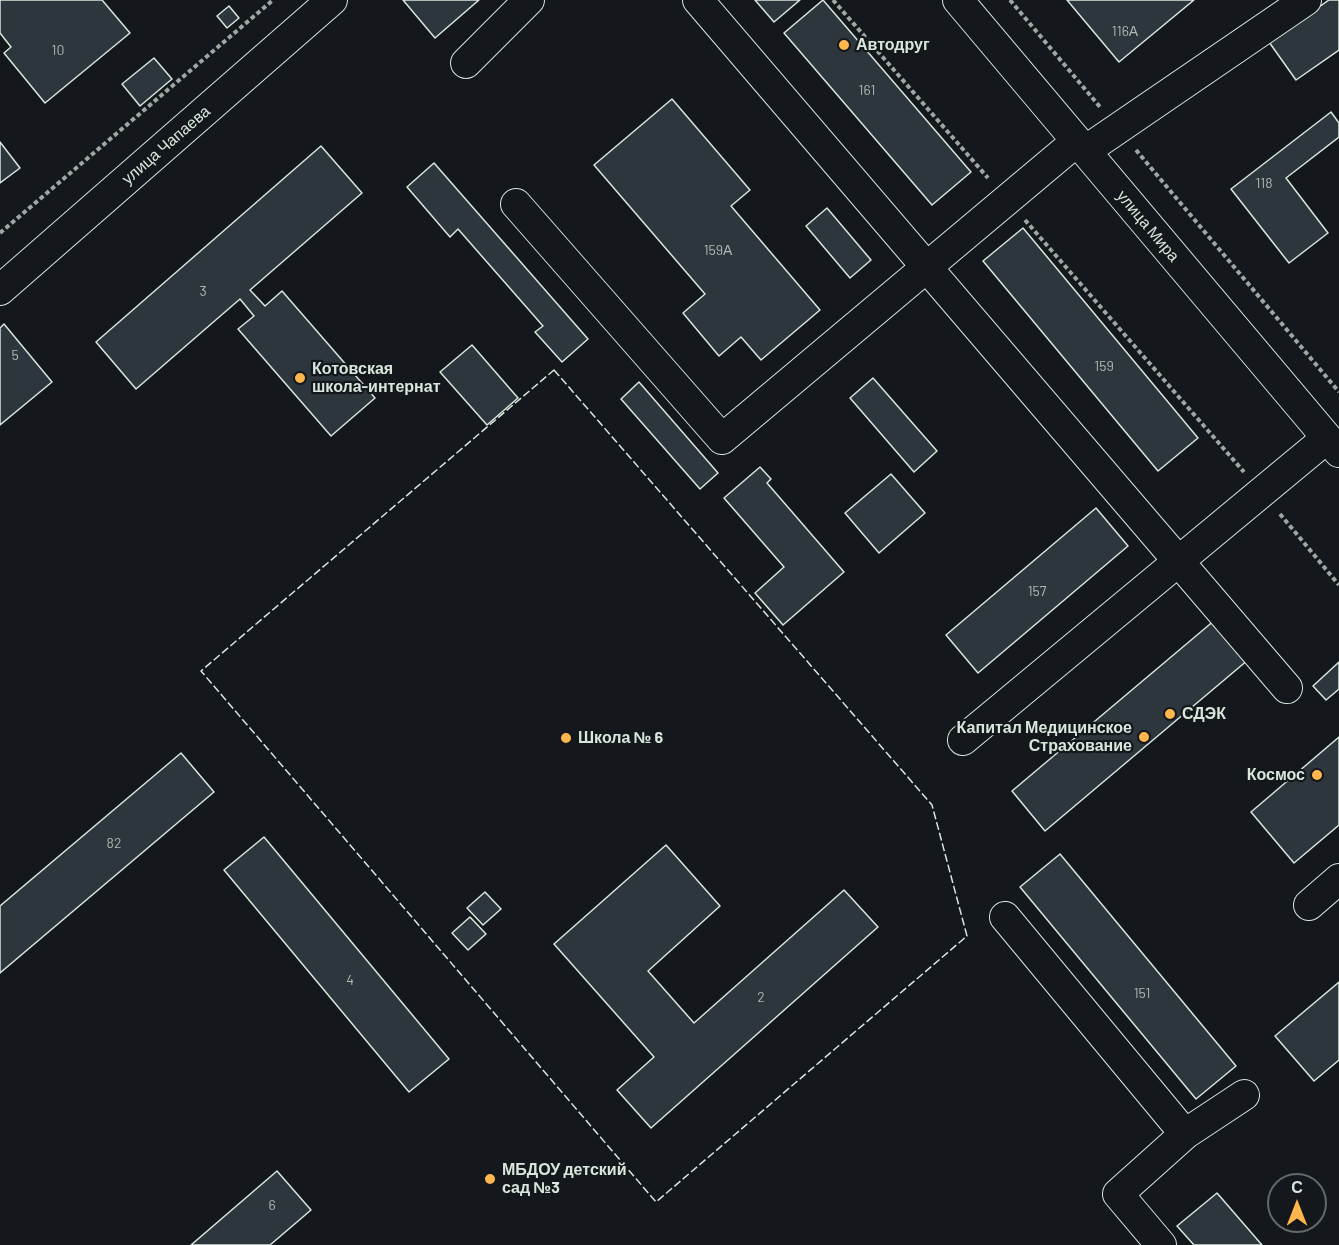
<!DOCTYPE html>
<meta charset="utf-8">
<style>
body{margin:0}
#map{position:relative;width:1339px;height:1245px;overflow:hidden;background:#14181c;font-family:Barlow,sans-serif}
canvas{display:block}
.north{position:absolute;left:1267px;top:1173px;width:60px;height:60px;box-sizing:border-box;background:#14181c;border:2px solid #626a69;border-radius:50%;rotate:0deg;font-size:16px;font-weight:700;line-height:24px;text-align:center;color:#d8e6dc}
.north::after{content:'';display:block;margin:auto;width:21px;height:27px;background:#ffb74d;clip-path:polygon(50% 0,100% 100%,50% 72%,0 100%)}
</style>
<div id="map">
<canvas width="1339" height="1245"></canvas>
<div class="north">С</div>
</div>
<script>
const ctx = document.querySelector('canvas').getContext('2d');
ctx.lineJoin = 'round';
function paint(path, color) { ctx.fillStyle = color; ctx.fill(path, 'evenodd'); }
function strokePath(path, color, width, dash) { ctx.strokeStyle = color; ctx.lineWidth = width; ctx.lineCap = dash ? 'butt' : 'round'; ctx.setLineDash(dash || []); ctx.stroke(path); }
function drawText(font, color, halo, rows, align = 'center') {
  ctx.font = font + ' Barlow,sans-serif'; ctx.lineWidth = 4.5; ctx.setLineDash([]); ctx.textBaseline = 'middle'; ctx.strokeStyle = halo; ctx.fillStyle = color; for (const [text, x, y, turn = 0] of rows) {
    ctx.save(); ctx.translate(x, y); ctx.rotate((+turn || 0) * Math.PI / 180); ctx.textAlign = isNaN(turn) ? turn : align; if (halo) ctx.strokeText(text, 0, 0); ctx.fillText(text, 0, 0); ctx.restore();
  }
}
const building = new Path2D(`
 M0,0H102L130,33L45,103L4,53L11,47L0,33Z
 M403,0H479L435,38Z
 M755,0H800L774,22Z
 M823,0L971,172L932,205L784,33Z
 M1067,0H1194L1119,62Z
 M1329,0H1339V50L1296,80L1269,42Z
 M229,6L239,18L227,28L217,16Z
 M154,58L172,79L140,106L122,84Z
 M672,99L750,190L731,206L820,310L761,360L741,337L719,356L683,313L705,294L594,165Z
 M1331,112L1339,123V137L1286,178L1328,233L1289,263L1231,189Z
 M0,142L20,168L0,183Z
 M321,146L362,193L250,290L265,306L282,291L375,398L331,436L238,329L254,316L240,299L136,389L96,342Z
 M434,163L588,339L562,362L535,332L543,326L458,229L450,237L407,187Z
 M827,208L871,260L850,278L806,226Z
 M1023,228L1198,438L1158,471L983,261Z
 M4,324L52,382L0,425V328Z
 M472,345L518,398L487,425L440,372Z
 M873,378L937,451L914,472L850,398Z
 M639,382L718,473L700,489L621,399Z
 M760,467L771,479L767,483L844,572L783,625L755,593L784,567L724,498Z
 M891,474L925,513L879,553L845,513Z
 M1096,508L1128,546L978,673L946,635Z
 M1222,614L1255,654L1045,831L1012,791Z
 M1339,662V689L1326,700L1313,686Z
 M1339,737V825L1294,863L1251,812Z
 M181,753L214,792L0,973V906Z
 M264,837L449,1059L409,1092L224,870Z
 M666,845L720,906L648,971L694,1023L844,890L878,927L651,1128L617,1090L654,1057L554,944Z
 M1060,854L1236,1066L1196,1099L1020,887Z
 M485,892L501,909L483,925L467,908Z
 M470,917L486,934L468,950L452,933Z
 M1339,982V1060L1314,1081L1275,1036Z
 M277,1171L311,1210L270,1245H191Z
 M1217,1193L1262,1245H1194L1177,1226Z`);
paint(building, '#2c363c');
strokePath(building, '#d8e6dc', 1.5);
const minor = new Path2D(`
 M698,0L1287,688
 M958,0L1339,452
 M466,63L529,0
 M1085,151L1306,0
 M516,204L722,439L1077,141
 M0,290L332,0
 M963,740L1327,438
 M1309,905L1339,879
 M1005,917L1185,1134
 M1161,1245L1118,1194L1185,1134L1244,1095`);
strokePath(minor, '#d8e6dc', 32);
strokePath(new Path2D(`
 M833,0L988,178
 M1010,0L1100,107
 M1136,150L1339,392
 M1025,220L1244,472
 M0,233L273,0
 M1280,514L1339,585`), '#9da8a2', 4, [4.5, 3]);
strokePath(minor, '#14181c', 30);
strokePath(new Path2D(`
 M554,370L932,805L967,936L656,1202L201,671Z`), '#d8e6dc', 1.5, [8, 3]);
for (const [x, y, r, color] of [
 [844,45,6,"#ffb74d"],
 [300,378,6,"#ffb74d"],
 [1170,714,6,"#ffb74d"],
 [1144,737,6,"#ffb74d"],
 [566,738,6,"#ffb74d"],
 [1317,775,6,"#ffb74d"],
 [490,1179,6,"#ffb74d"]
]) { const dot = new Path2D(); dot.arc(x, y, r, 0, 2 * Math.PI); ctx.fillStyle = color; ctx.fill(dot); strokePath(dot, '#14181c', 2); }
drawText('14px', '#adbab4', null, [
 ["116А",1125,31],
 ["10",58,50],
 ["161",867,90],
 ["118",1264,183],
 ["159А",718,250],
 ["3",203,291],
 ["5",15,355],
 ["159",1104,366],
 ["157",1037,591],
 ["82",114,843],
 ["4",350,980],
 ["151",1142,993],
 ["2",761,997],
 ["6",272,1205]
]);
drawText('bold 16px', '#d8e6dc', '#14181c', [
 ["Автодруг",856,45],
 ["Котовская",312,369],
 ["школа-интернат",312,387],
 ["СДЭК",1182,714],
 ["Капитал Медицинское",1132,728,"right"],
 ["Страхование",1132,746,"right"],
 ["Школа № 6",578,738],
 ["Космос",1305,775,"right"],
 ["МБДОУ детский",502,1170],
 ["сад №3",502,1188]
], 'left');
drawText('16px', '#d8e6dc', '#14181c', [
 ["улица Чапаева",166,145,-41],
 ["улица Мира",1148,226,50]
]);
</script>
